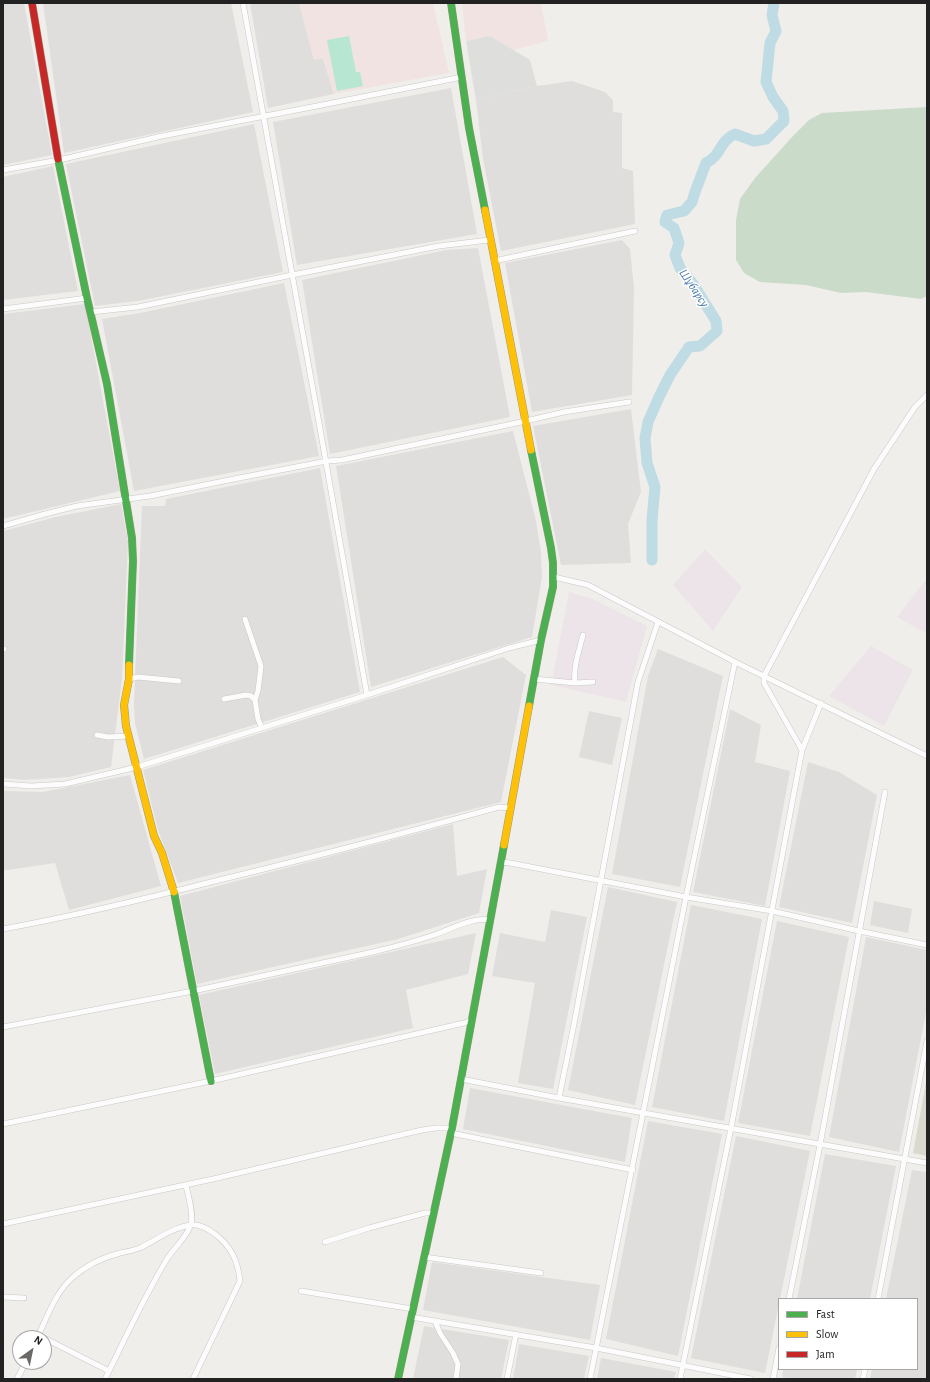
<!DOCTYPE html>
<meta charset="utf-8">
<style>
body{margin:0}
#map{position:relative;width:930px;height:1382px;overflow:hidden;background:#f0eeeb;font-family:"Alegreya Sans",sans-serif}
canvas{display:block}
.frame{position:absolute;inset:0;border:4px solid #222;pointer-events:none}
.legend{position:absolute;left:778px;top:1298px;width:140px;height:72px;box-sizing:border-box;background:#fff;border:1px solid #a7a7a7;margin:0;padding:5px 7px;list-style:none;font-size:12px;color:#222}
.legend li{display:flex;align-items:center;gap:8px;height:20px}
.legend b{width:20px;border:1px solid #a7a7a7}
.north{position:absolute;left:12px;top:1330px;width:40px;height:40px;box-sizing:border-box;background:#fff;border:1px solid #a7a7a7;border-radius:50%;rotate:33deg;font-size:11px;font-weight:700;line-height:16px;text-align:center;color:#222}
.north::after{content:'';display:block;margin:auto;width:14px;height:18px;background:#6a6968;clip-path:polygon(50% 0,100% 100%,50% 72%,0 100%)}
</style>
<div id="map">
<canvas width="930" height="1382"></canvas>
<div class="frame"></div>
<ul class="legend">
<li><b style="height:5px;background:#4caf50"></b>Fast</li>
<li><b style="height:5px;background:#ffc107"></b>Slow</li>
<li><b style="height:5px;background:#c62828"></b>Jam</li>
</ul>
<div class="north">N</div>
</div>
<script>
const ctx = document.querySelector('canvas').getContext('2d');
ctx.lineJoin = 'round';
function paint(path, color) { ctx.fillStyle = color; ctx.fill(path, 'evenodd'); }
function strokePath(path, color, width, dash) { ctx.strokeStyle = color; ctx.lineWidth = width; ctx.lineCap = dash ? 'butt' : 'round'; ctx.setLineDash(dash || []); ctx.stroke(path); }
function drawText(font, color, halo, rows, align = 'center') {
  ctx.font = font + ' "Alegreya Sans",sans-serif'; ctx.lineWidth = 3; ctx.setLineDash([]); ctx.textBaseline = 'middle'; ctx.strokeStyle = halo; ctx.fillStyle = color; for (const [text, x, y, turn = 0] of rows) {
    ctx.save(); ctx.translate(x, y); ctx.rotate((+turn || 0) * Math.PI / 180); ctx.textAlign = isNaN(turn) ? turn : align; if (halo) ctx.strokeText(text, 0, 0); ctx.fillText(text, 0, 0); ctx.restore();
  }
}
paint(new Path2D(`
 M3,3H24L52,155L3,165Z
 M43,3H231L253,112L64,153Z
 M250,3H299L314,59L323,58L334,94L268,108Z
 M572,81L605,92L613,100V112L622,113V168L633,171L635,224L501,251L483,159L476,100L537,86Z
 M451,88L477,234L297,265L273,122Z
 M254,124L283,272L138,301L95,306L66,164Z
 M53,166L78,291L3,300V177Z
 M622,240L630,249L634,288L632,395L532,412L505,263Z
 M478,248L510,417L330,454L302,280L446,250Z
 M284,283L319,456L134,491L102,319L140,313Z
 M85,304L120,491L3,519V314Z
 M631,409L641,492L628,524L631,563L561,565L533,426Z
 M513,431L536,521L541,552L542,577L532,637L371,687L336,466Z
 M320,468L360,692L144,759L135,724L134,703L142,506H165L166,499Z
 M121,504L128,541L122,679L111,767L69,777L25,780L3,778V531L56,517Z
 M658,649L723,676L680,887L612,874L648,676Z
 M503,657L526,675L501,802L178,883L158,830L143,770Z
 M730,709L761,725L755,762L790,771L765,906L693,892Z
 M589,711L622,718L612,765L579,757Z
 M808,762L839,772L877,795L852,923L779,907Z
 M130,775L161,886L69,910L55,863L8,870H3V791L43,792Z
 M453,824L457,876L487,869L479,913L398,939L197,984L180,896Z
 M608,887L677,902L635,1105L568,1090Z
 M874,901L912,909L908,933L870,925Z
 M691,905L762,919L724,1121L652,1107Z
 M551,910L587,917L553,1089L518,1083L535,983L492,976L500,933L545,942Z
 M777,921L849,937L810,1136L738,1123Z
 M476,933L468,974L406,990L413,1028L215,1074L199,995Z
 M866,937L927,950V1007L899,1152L829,1137Z
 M470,1088L632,1118L625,1162L463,1129Z
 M648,1121L722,1134L678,1356L606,1339Z
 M736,1136L810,1151L765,1373L691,1358Z
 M825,1154L896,1166L870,1299H797Z
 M912,1170L927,1172V1379H870L872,1369H917V1299H886Z
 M432,1262L600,1285L590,1340L423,1310Z
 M424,1326L509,1340L501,1379H413Z
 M519,1344L589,1356L584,1379H513Z
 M601,1358L676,1372L674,1379H597Z
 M783,1369H857L855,1379H792L782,1377Z`), '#dfdedc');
paint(new Path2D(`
 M299,3H433L449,73L334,94L323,58L314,60Z
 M462,3H541L548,41L513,50L490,36L466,41Z`), '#f1e3e1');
paint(new Path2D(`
 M705,549L742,587L713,631L673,585Z
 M927,578V634L897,617Z
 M569,592L593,599L647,626L626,702L551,685Z
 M871,646L913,670L884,726L829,696Z`), '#ede4e9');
paint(new Path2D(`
 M490,36L530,60L537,86L476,100L466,41Z`), '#dededc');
paint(new Path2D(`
 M927,1077V1156L913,1153Z`), '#d9d9cd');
paint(new Path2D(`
 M927,107V296L921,299L866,292L841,293L806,285L760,282L744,273L736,260V220L740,199L755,178L792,137L809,120L822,113Z`), '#cadbca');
paint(new Path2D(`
 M349,36L356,72H360L363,86L337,91L327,40Z`), '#b7e6d2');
strokePath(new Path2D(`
 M652,560V520L655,487L647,463L645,438L648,422L659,397L670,375L689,347L700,346L717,331L716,321L693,284L680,268L675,255L679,243L674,228L665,222L667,215L684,211L692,202L695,192L706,163C722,155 719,141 735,134L754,141L766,139L784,121L783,111L773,97L766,82L770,43L776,31L772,15L774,3`), '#bfdbe3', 11);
const street = new Path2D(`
 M243,3C285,234 327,464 367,695
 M3,170L59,160L162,136L322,105L462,77
 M494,261L635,231
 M3,309L87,298
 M91,312L138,307L292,275L439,246L489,240
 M3,526L45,514L77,506L150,496L239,478L327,461L342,460L526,421L564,412L629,402
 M554,577L588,585L735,662L927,756
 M245,619L261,666L258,691L255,700
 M3,649H4
 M129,679L138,677L179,681
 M534,679L575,683L593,682
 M575,683C573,667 579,651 583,635
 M224,699L246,695L251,696L255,700L258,719L262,728
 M97,735L108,737L129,736
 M802,750L764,683V676L874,469L915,407L927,395
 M3,784L31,786L65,784L137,767L367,695L509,648L541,640
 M502,862L510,863L686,897L772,911L859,931L927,945
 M3,929C74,916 145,899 215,881C310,858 405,833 499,807L511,808
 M3,1027L193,991L373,952C393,947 414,942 434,935C452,929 471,917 491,920
 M461,1079L559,1098L927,1163
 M559,1098L574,1024L638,682L658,622
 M3,1124L211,1081L464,1023L472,1020
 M451,1133L633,1170
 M3,1224L213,1179L422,1130L436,1128H452
 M325,1242L369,1228L425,1213H434
 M424,1257L541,1273
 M301,1291L413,1309
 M3,1297L24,1298
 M789,1299L820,1145L885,792
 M878,1299L927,1041
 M411,1317L596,1348L751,1379
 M435,1321L440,1333L453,1353L458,1364L456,1379
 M37,1338C47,1318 55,1293 72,1278C86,1265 101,1258 120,1253C126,1252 134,1250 140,1248C156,1240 172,1228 190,1225C206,1223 226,1241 233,1255C237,1263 239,1271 240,1281L193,1379
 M44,1338L109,1371
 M17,1379L26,1362
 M105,1379C125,1339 144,1297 167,1259C175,1247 187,1237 191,1224C194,1213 188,1196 186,1185
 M507,1379L516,1334
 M590,1379L686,897L735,662
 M680,1379L731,1128L802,750L821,703
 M773,1379L779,1348
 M863,1379L865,1369`);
const fast = new Path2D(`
 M451,3L469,128L485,210
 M58,159L87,298L107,384L132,538L133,561L129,665
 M529,706L541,640L553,587V563L551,548L531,450
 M174,892L211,1081
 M398,1379L452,1128L504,845`);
const slow = new Path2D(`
 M485,210L531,450
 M129,665V679L124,705L126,726L154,836L162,853L174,892
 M504,845L529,706`);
const jam = new Path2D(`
 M32,3L58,159`);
strokePath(street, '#c9c8c7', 6);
strokePath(fast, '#999a82', 8);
strokePath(slow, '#999a82', 8);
strokePath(jam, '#999a82', 8);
strokePath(street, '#fdfcfc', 5);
strokePath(fast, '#4caf50', 7);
strokePath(slow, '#ffc107', 7);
strokePath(jam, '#c62828', 7);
drawText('italic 13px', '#4a7aab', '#fff', [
 ["Шұбарсу",694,288,56]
]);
</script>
